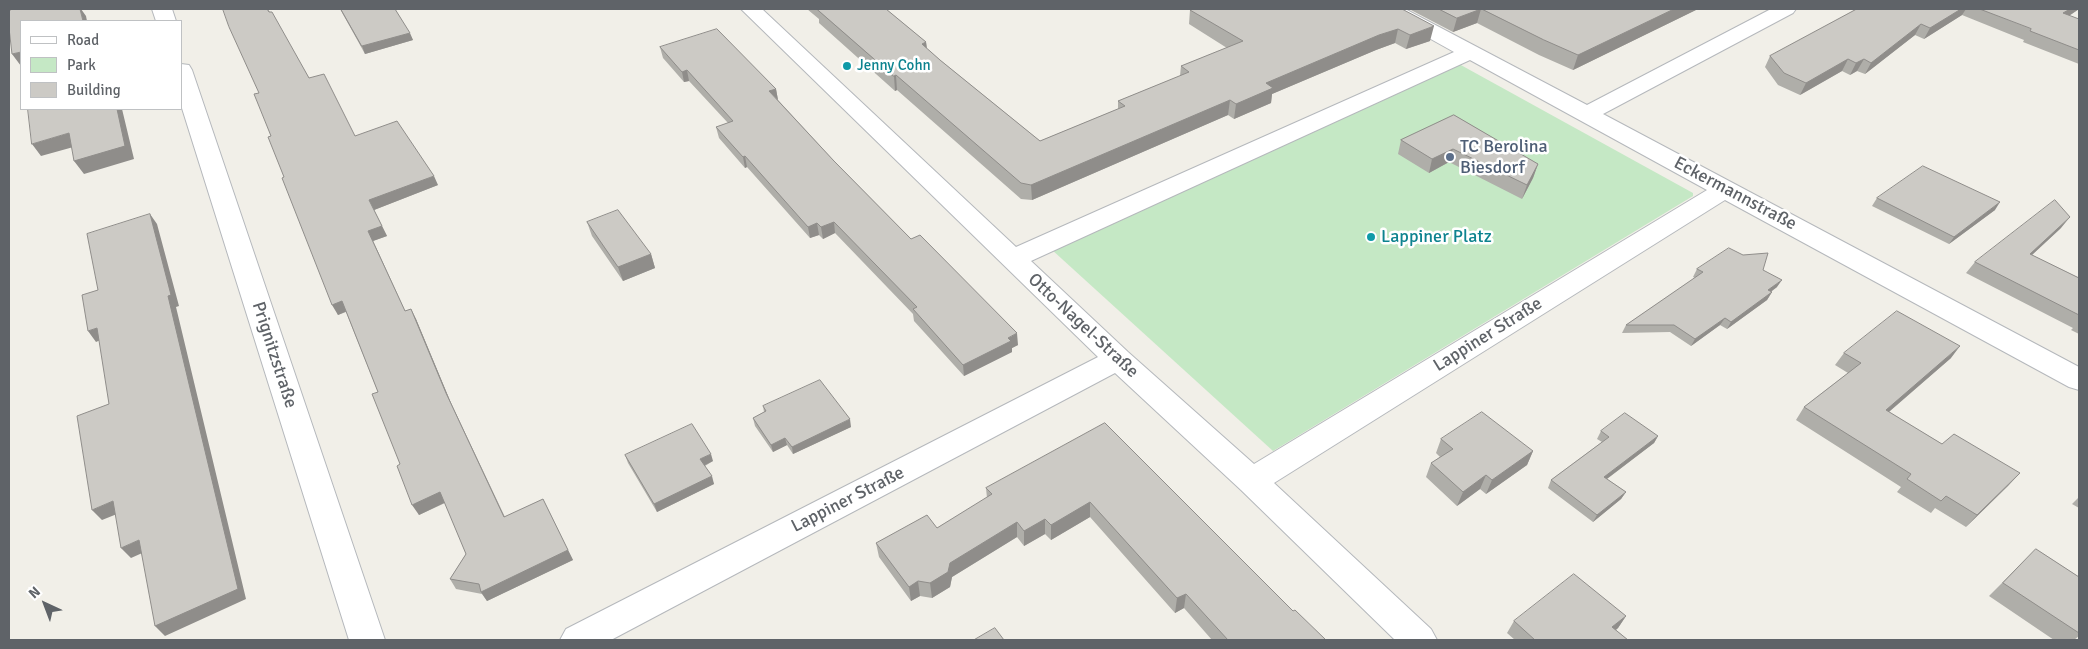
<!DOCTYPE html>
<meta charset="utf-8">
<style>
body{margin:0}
#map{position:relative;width:2088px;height:649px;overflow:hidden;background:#f1efe8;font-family:Signika,sans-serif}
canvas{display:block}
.frame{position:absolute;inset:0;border:10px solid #5f6368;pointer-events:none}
.legend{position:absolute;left:20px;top:20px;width:162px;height:90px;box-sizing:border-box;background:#fff;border:1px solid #bfc1c3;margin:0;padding:6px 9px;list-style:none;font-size:15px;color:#5f6368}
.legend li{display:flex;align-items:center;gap:10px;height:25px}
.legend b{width:25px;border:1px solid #bfc1c3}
.north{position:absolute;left:20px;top:579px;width:50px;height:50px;-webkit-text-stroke:4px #fff;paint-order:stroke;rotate:317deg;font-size:14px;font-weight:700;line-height:20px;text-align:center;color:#5f6368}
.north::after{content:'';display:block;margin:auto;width:18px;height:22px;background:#5f6368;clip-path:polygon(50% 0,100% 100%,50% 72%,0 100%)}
</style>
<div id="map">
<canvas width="2088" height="649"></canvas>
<div class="frame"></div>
<ul class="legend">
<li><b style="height:6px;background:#fff"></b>Road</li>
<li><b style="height:14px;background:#c5e8c5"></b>Park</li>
<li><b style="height:14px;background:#cccac5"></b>Building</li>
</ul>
<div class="north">N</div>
</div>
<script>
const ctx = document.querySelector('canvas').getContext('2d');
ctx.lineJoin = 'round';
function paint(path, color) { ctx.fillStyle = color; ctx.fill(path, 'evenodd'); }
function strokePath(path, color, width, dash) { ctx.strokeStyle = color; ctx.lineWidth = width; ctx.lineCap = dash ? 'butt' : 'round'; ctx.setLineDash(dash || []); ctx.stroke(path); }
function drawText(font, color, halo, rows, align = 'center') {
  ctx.font = font + ' Signika,sans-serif'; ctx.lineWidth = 5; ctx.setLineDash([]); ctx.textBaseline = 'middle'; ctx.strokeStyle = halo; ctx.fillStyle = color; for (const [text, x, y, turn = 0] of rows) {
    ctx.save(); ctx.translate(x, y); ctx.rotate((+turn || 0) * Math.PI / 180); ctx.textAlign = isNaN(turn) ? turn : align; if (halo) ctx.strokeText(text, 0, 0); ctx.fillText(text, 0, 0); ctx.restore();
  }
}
paint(new Path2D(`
 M1459,64L1693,193V196L1273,451L1051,249Z`), '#c5e8c5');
const minor = new Path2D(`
 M152,9H172L176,21H156Z
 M741,9H762L1016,247L1454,52L1384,13L1381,9H1405L1587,105L1771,9H1796L1793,13L1603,114L2079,367V390L2069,387L1725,200L1274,483L1431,629L1437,640H1395L1241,490L1115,373L611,640H560L566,629L1098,357ZM1470,60L1707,190L1254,464L1128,352L1031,261Z
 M181,64L189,65L192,70L385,640H349L181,105Z`);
strokePath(minor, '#b5b8bc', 2);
paint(minor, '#fff');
paint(new Path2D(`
 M268,9L309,78L355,136L438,185L374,210L387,236L373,241L405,311L411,309L416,319L451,403L505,517L543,499L573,560L487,601L482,594L456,589L450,579L466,554L445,503L419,515L400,464L378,392L346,312L338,315L284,177L271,136L259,93Z
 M340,9H395L413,40L365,54Z
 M807,9H886L926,42L927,49L940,60L1040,141L1118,109V101L1180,76L1181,66L1227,48L1189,24L1190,10L1402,9L1430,41L1406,49L1395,43L1376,50L1272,94L1271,103L1234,119L1228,115L1032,200L1021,199L897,90L895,91L819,23V19Z
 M1409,9H1698L1573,70L1539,55L1477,23L1453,32Z
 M1857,9H2079L2069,16L2079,19V64L2023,42L2024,40L1962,15L1924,39L1915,35L1865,74L1857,71L1850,75L1842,71L1800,95L1778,85L1765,67L1770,56Z
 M660,47L776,89L778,100L834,161L911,239L1018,345L1012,348V352L964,376L914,321L913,314L835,233L823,239L819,235L810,238L747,167L745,168L719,138L716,127L728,123L689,81L684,82L663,58Z
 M1454,115L1538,164L1533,178L1522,199L1449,162L1429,173L1398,154L1401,140Z
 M1877,198L1995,210L1949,244L1872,206Z
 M587,222L651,254L655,268L623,281L592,236Z
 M2061,228L2032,255L2079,278V334L2071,330L2073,328L1966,273L1975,262Z
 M1697,269L1763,270L1777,287L1771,292H1772L1767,300L1727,329L1720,325L1691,346L1670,332L1622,333L1626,325L1695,278L1693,277Z
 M1844,353L1951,358L1889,412L1942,444L2020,473L1966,527L1935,508L1931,513L1897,492L1901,487L1796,420L1804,407L1848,373L1835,365Z
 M763,406L851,427L793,454L787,445L773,452L755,426L753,418L764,412Z
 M1105,423L1293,611L1326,640H1212L1184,608L1175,613L1090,517L1051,540L1045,534L1024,546L1017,537L952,577L950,587L932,598L920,596L911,601L879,557L876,543L937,528L987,498L986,488Z
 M1601,431L1658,436L1654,443L1607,479L1626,492L1621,499L1593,522L1548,488L1551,480L1602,442L1597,439Z
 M1441,439L1533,451L1527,465L1486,494L1480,489L1457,506L1426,477L1431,463L1440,457L1436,453Z
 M625,455L713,461L705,466L714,484L657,512L628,463Z
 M2079,497V508L2072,504Z
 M2036,549L2079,577V636L2074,640H2054L1989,596Z
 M1626,616L1618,628L1616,630L1628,640H1515L1507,633L1514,621Z`), '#afaea9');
paint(new Path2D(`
 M80,9H81L86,16L87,21H83Z
 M1481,9L1477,23L1453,32L1457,18Z
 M1674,9H1698L1573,70L1578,55Z
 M1961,9H1966L1962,15L1924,39L1930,28Z
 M2070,9H2079L2055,25L2063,13Z
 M1921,24L1915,35L1865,74L1871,63Z
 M1434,26L1430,41L1406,49L1410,35Z
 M1398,29L1395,43L1376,50L1272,94L1271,103L1234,119L1236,104L1266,83L1379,35Z
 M410,33L413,40L365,54L362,46Z
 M926,42L928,57L922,44Z
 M21,52V66L12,54Z
 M1848,59L1842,71L1800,95L1806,83Z
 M1864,59L1857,71L1850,75L1856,63Z
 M687,70L689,81L684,82L682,72Z
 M896,75L897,90L895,91L894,76Z
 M776,89L778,100L769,91Z
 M1230,100L1228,115L1032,200L1031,185Z
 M117,109H122L134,159L84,174L74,161Z
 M69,133L77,146L41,156L32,144Z
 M1453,149L1449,162L1429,173L1432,159Z
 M745,156L747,167L745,168L743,157Z
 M1538,164L1533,178L1522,199L1527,185Z
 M434,176L438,185L374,210L369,200Z
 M2000,202L1995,210L1949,244L1954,237Z
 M150,214L157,224L179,306L176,307L246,599L165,636L155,626L168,296Z
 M2070,217L2061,228L2021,265L2030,254Z
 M834,222L835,233L823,239L821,227Z
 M817,223L819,235L810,238L808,227Z
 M382,226L387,236L373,241L410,321L368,231Z
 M651,254L655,268L623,281L618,267Z
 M1782,280L1777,287L1763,297L1768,290Z
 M1772,292L1767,300L1727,329L1731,322Z
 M342,301L347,311L338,315L332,305Z
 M411,309L416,319L451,403L509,527L446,393Z
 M1725,318L1720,325L1691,346L1695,339Z
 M97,328L105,338L96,342L88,331Z
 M1017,333L1018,345L1012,348V352L964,376L963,365Z
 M1960,346L1951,358L1877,422L1886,410Z
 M850,419L851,427L793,454L792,447Z
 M1658,436L1654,443L1600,484L1604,477Z
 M785,438L787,445L773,452L771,445Z
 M1533,451L1527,465L1486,494L1492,480Z
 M711,454L713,461L703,466L700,459Z
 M2020,473L2008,486L1966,527L1977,515Z
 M1486,475L1480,489L1457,506L1463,492Z
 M712,476L714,484L657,512L654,504Z
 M440,492L446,502L419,515L412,505Z
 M1626,492L1621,499L1593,522L1597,515Z
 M113,501L122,512L102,520L92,510Z
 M1090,502V517L1051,540V525Z
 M1045,519V534L1024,546V531Z
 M1017,522V537L952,577L950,587L932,598L930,583L950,563Z
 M139,540L149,550L131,558L121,548Z
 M568,550L573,560L487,601L481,592Z
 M918,581L920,596L911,601L909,587Z
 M1186,594L1184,608L1175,613L1177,598Z
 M1626,616L1618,628L1604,639L1612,627Z`), '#8f8d8a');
const building = new Path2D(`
 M12,9H80L83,21H21V56V52L12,54L9,28V12Z
 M223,9H267L269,12H272L309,78L324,74L355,136L397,121L434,176L369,200L382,226L368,231L405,311L411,309L446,393L504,517L543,499L568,550L481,592L479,584L450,579L466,554L440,492L412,505L397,466L400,464L372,394L378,392L342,301L332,305L282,178L284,177L268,137L271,136L254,94L259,93L229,27Z
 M341,9H395L410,33L362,46Z
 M817,9H886L926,42L922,44L940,60L1040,141L1125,106L1118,101L1189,72L1181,66L1243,41L1190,10L1193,9H1402L1434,26L1410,35L1398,29L1379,35L1266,83L1273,88L1236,104L1230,100L1031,185L1021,183L896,75L894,76Z
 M1439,9H1481L1457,18Z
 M1482,9H1674L1578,55L1544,40Z
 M1857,9H1961L1930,28L1921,24L1871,63L1864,59L1856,63L1848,59L1806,83L1784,73L1770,56Z
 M1980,9H2070L2063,13L2079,19V50L2030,31L2031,29Z
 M717,29L776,89L769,91L834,161L911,239L920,235L1017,333L1008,338L1011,341L963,365L913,309L917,307L834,222L821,227L817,223L808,227L745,156L743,157L716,127L733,121L687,70L682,72L660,47Z
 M28,109H117L125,146L74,161L69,133L32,144Z
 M1454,115L1538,164L1527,185L1453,149L1432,159L1401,140Z
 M1923,166L2000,202L1954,237L1877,198Z
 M2055,200L2070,217L2030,254L2079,278V315L1975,262Z
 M618,210L651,254L618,267L587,222Z
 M150,214L171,295L168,296L238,589L155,626L139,540L121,548L113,501L92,510L77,416L109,404L97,328L88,331L82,295L98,290L87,234Z
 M1729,248L1743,255L1768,253L1763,270L1782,280L1768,290L1772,292L1731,322L1725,318L1695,339L1674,325H1626L1703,272L1697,269Z
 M1897,311L1960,346L1886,410L1942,444L1954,434L2020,473L1977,515L1946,496L1941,501L1907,479L1911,474L1804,407L1861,363L1844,353Z
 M820,380L850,419L792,447L785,438L771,445L753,418L766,411L763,406Z
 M1482,412L1533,451L1492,480L1486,475L1463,492L1431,463L1453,449L1441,439Z
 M1625,413L1658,436L1604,477L1626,492L1597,515L1551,480L1609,437L1601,431Z
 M1105,423L1293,611L1295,610L1326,640H1228L1186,594L1177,598L1090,502L1051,525L1045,519L1024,531L1017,522L950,563L948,572L930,583L918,581L909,587L876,543L927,515L937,528L992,494L986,488Z
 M692,424L711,454L700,459L712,476L654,504L625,455Z
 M2036,549L2079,577V633L2003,583Z
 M1574,574L1626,616L1612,627L1628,640H1535L1514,621Z
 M995,628L1004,640H974Z`);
paint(building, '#cccac5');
strokePath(building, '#8f8d8a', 1);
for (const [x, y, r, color] of [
 [847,66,5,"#0f9aa8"],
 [1450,157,5,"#5c6f8a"],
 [1371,237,5,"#0f9aa8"]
]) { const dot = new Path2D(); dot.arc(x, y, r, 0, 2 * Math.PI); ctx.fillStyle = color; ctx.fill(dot); strokePath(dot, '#fff', 2); }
drawText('15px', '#0d838f', '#fff', [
 ["Jenny Cohn",857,66]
], 'left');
drawText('18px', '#4e5e75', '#fff', [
 ["TC Berolina",1460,147],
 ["Biesdorf",1460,168]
], 'left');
drawText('18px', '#5f6368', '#fff', [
 ["Eckermannstraße",1735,194,28],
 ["Otto-Nagel-Straße",1083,326,43],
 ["Lappiner Straße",1488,335,-32],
 ["Prignitzstraße",274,355,72],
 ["Lappiner Straße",848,500,-27]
]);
drawText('18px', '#0d838f', '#fff', [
 ["Lappiner Platz",1381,237]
], 'left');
</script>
